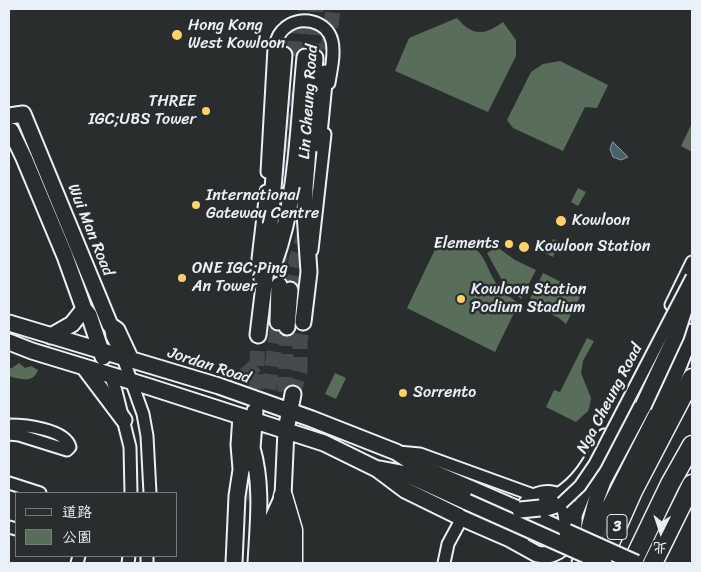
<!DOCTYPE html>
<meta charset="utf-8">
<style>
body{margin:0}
#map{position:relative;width:701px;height:572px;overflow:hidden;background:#2a2d2e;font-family:Sriracha,"LXGW WenKai TC",sans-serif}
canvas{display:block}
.frame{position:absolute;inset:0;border:10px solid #e8f1f8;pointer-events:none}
.legend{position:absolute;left:15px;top:492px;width:162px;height:65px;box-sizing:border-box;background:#2a2d2e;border:1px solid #767b7f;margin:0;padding:6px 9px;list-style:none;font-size:15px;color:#e8f1f8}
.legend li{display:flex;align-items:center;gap:10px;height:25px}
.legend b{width:25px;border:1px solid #767b7f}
.north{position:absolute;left:636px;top:507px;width:50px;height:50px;-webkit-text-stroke:4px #2a2d2e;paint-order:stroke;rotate:184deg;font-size:14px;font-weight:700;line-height:20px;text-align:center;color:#e8f1f8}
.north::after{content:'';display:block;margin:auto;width:18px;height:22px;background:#e8f1f8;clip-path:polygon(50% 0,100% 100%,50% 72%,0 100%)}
</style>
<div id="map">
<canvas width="701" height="572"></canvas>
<div class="frame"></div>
<ul class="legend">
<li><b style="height:6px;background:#2a2d2e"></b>道路</li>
<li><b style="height:14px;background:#586e5a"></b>公園</li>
</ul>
<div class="north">北</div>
</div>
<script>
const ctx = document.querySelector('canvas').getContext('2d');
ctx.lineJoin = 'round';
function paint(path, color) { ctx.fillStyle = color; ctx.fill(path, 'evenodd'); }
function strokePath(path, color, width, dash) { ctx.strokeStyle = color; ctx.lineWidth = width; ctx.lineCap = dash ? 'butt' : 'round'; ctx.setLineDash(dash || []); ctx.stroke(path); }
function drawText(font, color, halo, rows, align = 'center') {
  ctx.font = font + ' Sriracha,sans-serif'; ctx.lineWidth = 5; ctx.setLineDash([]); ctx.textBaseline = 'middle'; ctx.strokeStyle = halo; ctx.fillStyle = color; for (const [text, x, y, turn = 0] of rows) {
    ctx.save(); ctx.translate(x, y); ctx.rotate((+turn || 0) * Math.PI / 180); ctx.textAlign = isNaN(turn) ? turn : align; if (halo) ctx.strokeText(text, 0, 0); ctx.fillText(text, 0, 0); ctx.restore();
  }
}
paint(new Path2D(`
 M457,18C472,36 484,36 503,22L516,40V56L488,112L395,71L409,38Z
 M560,61L608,85L597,108L585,107L563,151L513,128L507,120L531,72L543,64Z
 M692,123V152L681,146Z
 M578,188L586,192L578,206L571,202Z
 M553,239L560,242L553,257L545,253Z
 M439,241C448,241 458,241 467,244C483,250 486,265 493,278C499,289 508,297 519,303L495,352L407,308Z
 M497,247L515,260L536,270L521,299L503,282L487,253Z
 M543,273L565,284L581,295L566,324L559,318L528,303Z
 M587,338L594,341L583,361L581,373L591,398L590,405L588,411L576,422L546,407L554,390L560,392Z
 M19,363L25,368L31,366L38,370C33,384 20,379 9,376V369L12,368Z
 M335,373L346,378L336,399L325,394Z`), '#586e5a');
const water = new Path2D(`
 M613,142L628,157L621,160L613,157L610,149Z`);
paint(water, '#48626d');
strokePath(water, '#889ba5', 1);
strokePath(new Path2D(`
 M293,56L295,18
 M305,57V9
 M315,58L316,9
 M325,73L333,9
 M281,221L291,90
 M279,285L280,249
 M290,290L296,260L306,228
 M224,385L244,376L257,364
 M256,389L258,335
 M293,394L300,371V342L303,322
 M284,415L287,327
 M259,434L269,389L278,322
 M251,500L253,474`), '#464a4c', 15, [15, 8]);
const minor = new Path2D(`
 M267,172L274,48C277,40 278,33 285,28C300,15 327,20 332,41C335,54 331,70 329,83
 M312,250L325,134
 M260,279L258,259L266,191
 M671,305L692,262
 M110,325L112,336L123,358L143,414L147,436L150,493
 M110,375L116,391L130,447L131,493
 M9,425C25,425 65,429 70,447L67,450L19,435L9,434
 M398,452L420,454L536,496
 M9,483L40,493
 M556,495C580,481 591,458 604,435
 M562,503L567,532
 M575,518L585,493L620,433L655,363
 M9,527L16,529
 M77,563L79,556
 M128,563L129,556
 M147,563V556
 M444,563L448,544L462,518`);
const major = new Path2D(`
 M9,116L23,114L110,325L117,330L131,360
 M9,131H11L24,158L65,256L84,309L89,315L103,357
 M318,144L325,73
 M274,263C298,197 298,126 305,57
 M278,322L279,285
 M303,322L309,272L305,213V188L315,58
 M9,323L219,386L312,419L396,452L416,465L520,510
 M287,327L290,290
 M258,335L267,261L284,55
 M51,336L72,324L84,309
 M9,342L32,351L150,387L324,443L377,469L405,490L462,518L508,538L537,554C550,557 560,552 567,542C594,501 536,471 520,516C516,527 517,535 522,545
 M84,367L124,420
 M252,448C263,486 258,524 256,563
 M241,469L239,445L241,416
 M380,469L406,474L467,502
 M540,508H546L562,503
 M536,518L567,532
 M586,553L669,390L692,332
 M234,563L237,496L241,470L252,448L255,411
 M267,563L270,528L273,518L283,496L286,430L293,394
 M280,563L281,526
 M580,563L597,497L603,481L643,406`);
const highway = new Path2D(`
 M283,496L293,530V563
 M601,563L633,491L692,378
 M632,563L670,484L692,445
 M653,563L692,484`);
strokePath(minor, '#e8f1f8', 15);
strokePath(major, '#e8f1f8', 19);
strokePath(highway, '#e8f1f8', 21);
strokePath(minor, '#2a2d2e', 11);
strokePath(major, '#2a2d2e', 15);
strokePath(highway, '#2a2d2e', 18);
const minorBridge = new Path2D(`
 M562,503L580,486L595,464L692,277`);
const majorBridge = new Path2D(`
 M643,406L676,335L692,285
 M467,502L604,563
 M520,510L540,508
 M567,532L636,563`);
strokePath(minorBridge, '#e8f1f8', 15, []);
strokePath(majorBridge, '#e8f1f8', 19, []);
strokePath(minorBridge, '#2a2d2e', 11);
strokePath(majorBridge, '#2a2d2e', 15);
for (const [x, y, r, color] of [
 [177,35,6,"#ffd166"],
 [206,111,5,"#ffd166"],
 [196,205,5,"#ffd166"],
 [561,221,6,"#ffd166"],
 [509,244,5,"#ffd166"],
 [524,247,6,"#ffd166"],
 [182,278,5,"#ffd166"],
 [461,299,5,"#ffd166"],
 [403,393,5,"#ffd166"]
]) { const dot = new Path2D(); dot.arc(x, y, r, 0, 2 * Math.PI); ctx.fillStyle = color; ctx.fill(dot); strokePath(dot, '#2a2d2e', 2); }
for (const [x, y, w] of [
 [617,527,20]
]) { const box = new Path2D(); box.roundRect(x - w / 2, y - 12.5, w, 25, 4); ctx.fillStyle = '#2a2d2e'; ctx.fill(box); strokePath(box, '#e8f1f8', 1); }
drawText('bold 15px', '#e8f1f8', null, [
 ["3",617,527]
]);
drawText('16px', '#e8f1f8', '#2a2d2e', [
 ["Hong Kong",188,26],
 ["West Kowloon",188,44],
 ["THREE",196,102,"right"],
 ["IGC;UBS Tower",196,120,"right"],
 ["International",206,196],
 ["Gateway Centre",206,214],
 ["Kowloon",572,221],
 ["Elements",499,244,"right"],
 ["Kowloon Station",535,247],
 ["ONE IGC;Ping",192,269],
 ["An Tower",192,287],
 ["Kowloon Station",471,290],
 ["Podium Stadium",471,308],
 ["Sorrento",413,393]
], 'left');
drawText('16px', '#e8f1f8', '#2a2d2e', [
 ["Lin Cheung Road",309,102,-86],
 ["Wui Man Road",90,230,68],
 ["Jordan Road",209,366,18],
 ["Nga Cheung Road",610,399,-62]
]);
</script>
